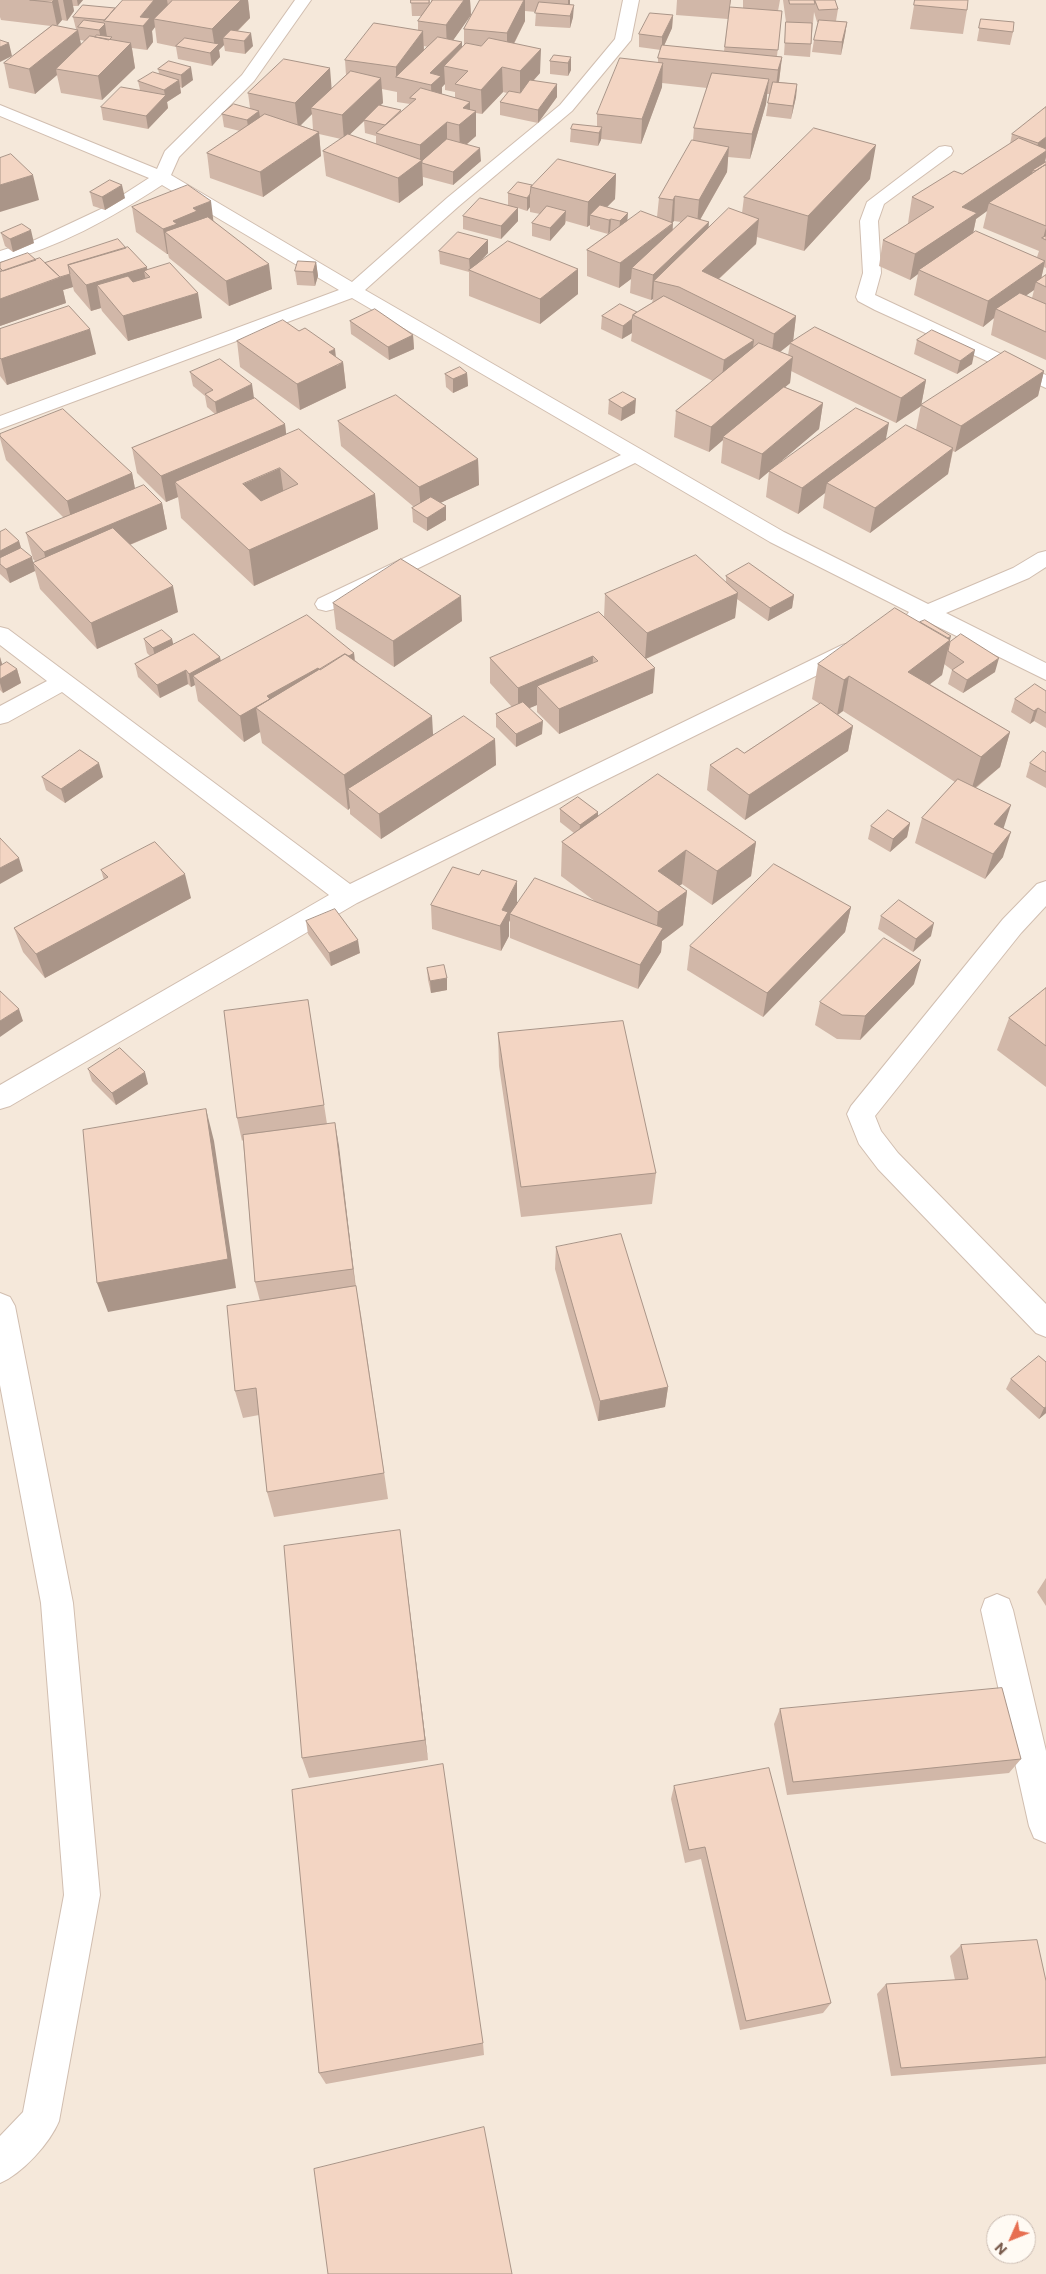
<!DOCTYPE html>
<style>
body{margin:0}
#map{position:relative;width:1046px;height:2274px;overflow:hidden;background:#fdf6ec;font-family:Commissioner,sans-serif}
canvas{display:block}
.north{position:absolute;left:986px;top:2214px;width:50px;height:50px;box-sizing:border-box;background:#fffaf3;border:1px solid #cabbb1;border-radius:50%;rotate:226deg;font-size:14px;font-weight:700;line-height:20px;text-align:center;color:#7a5c4d}
.north::after{content:'';display:block;margin:auto;width:18px;height:22px;background:#e76f51;clip-path:polygon(50% 0,100% 100%,50% 72%,0 100%)}
</style>
<div id="map">
<canvas width="1046" height="2274"></canvas>
<div class="north">N</div>
</div>
<script>
const ctx = document.querySelector('canvas').getContext('2d');
ctx.lineJoin = 'round';
function paint(path, color) { ctx.fillStyle = color; ctx.fill(path, 'evenodd'); }
function strokePath(path, color, width, dash) { ctx.strokeStyle = color; ctx.lineWidth = width; ctx.lineCap = dash ? 'butt' : 'round'; ctx.setLineDash(dash || []); ctx.stroke(path); }
paint(new Path2D(`
 M0,0H1046V2274H0ZM996,2224H1026V2254H996Z`), '#f5e8da');
const minor = new Path2D(`
 M295,0H311L254,81L179,157L171,175L352,282L447,198L560,105L615,39L623,0H639L631,40L572,111L459,206L365,290L784,532L928,604L1013,568L1038,553L1046,551V567L1029,578L946,613L1046,663V680L926,621L916,624L908,622L905,617L909,612L770,542L635,463L334,609L326,611L318,609L315,604L318,599L621,455L352,298L0,429V416L339,290L162,185C111,218 59,248 0,262V251L35,240L101,209L149,178L0,116V105L157,169L165,151L242,75Z
 M945,146L951,147L953,151L951,155L884,204L878,221L881,273L875,295L1046,375V388L875,310L858,301L856,297L863,273L860,221L867,202L939,147Z
 M0,627L8,629L350,884L842,645L850,643L858,645L861,650L858,655L357,903L10,1106L0,1109V1085L329,895L62,692L8,722L0,724V706L47,681L0,645Z
 M1046,881V906L1021,933L875,1116L881,1131L898,1153L1046,1304V1337L1036,1333L878,1169L859,1144L847,1114L851,1106L1003,919L1037,884Z
 M0,1293L10,1297L15,1306L73,1603L100,1895L59,2121C50,2143 22,2174 0,2183V2136L23,2112L64,1895L41,1603L0,1385Z
 M997,1594L1009,1599L1013,1610L1046,1751V1843L1034,1838L1029,1826L981,1610L985,1599Z`);
strokePath(minor, '#d1beb0', 2);
paint(minor, '#fff');
paint(new Path2D(`
 M0,0H83L78,6H73L74,11L67,21L62,20L57,26L78,30L76,29L73,17L115,8L123,0H248L250,18L238,31L253,46L245,54L225,51L224,45L219,50L220,57L212,66L178,59L176,47L157,43L155,27L152,31L153,42L147,50L132,48L135,68L102,100L61,93L57,75L35,94L9,88L4,63L51,26L1,20L0,17ZM80,40L85,41L81,45Z
 M411,0H430V4L431,3V0H470L471,15L453,40L462,48L464,45V29L480,0H570V5L573,17L570,28L535,26L536,12L525,11V21L514,44L540,73L534,80L557,97L538,123L500,115V102L507,93L503,92L482,114L476,113V136L467,144L481,161L453,185L423,177V185L399,203L326,176L323,151L341,139L319,134L321,156L263,197L210,178L207,153L240,131L224,127L222,114L250,108L248,93L332,89L346,75L345,60L418,30V21L422,16H412ZM424,46L428,47L424,51ZM445,84V90L455,92V98L442,94V87ZM382,89L397,92V102L410,104L401,112V110L380,105L383,103ZM312,114L313,130L300,125ZM364,121L365,133L376,136V144L349,135Z
 M677,0H731L728,19L676,15Z
 M743,0H780L778,11H782L777,56L782,57L779,82L797,84L796,97L791,119L766,116L768,103L770,94H767L766,104L750,159L728,157L727,172L700,220L709,227L742,213L744,197L870,179L804,251L757,237L756,244L719,279L796,316L793,341L926,380L921,406L896,423L791,371L790,383L785,387L823,403L819,429L759,480L721,463L723,440L709,452L674,437L676,411L713,381L631,341L632,333L622,339L601,329L602,316L637,312L652,303L653,299L651,300L630,293L631,279L619,288L587,276V250L611,232H610L608,234L590,229V225L587,227L566,221L565,224L550,241L532,236V223L540,214L530,212V207L527,211L518,208V221L501,239L463,229V216L508,205V193L532,185L616,174L615,199L607,207L627,221L657,217L659,198L693,140L694,128L707,88L662,83V87L641,144L601,139L598,146L570,142L571,129L597,127V114L658,62V58L661,50L639,47V34L673,15L672,28L664,46L724,51L730,7L743,8ZM674,221L681,222L673,230L672,223ZM790,344L788,355L780,352Z
 M783,0H835L838,9L836,21L847,22L845,35L841,55L812,52L814,40L818,22H817L814,12L810,57L784,55L786,22Z
 M915,0L967,10L963,34L910,29Z
 M981,19L1013,32L1010,45L977,41Z
 M571,57V70L568,76L550,74V61Z
 M169,61L193,80L182,88L180,87L181,93L167,102L168,108L148,129L103,120L101,107L140,90L138,81L159,73L158,69Z
 M1046,107V157L1045,163L1046,162V268L1044,267L1041,278L1046,275V360L991,335L994,318L983,327L914,295L918,274L910,280L879,266L883,240L909,223H908L912,197L962,174L1010,144L1012,134ZM987,211L983,228L1039,251L1037,257L973,234L976,219ZM1034,290L1032,298L1026,295Z
 M90,192L125,198L105,210L93,206Z
 M132,207L214,221L272,289L229,306L169,258L168,254H167L136,232Z
 M1,233L34,243L13,252L5,246Z
 M439,251L488,253L478,263L578,269V294L540,324L469,296V272L440,264Z
 M36,260L45,263L147,270L202,318L128,341L102,311L101,308L91,311L74,291L73,287L63,290L66,303L0,326V263Z
 M316,262L318,276L315,286L297,285L295,271Z
 M350,321L413,335L414,349L389,360L351,334Z
 M0,329L96,354L7,385L0,376Z
 M917,340L972,364L957,374L914,354Z
 M237,341L336,357L343,362L346,388L300,410L240,367Z
 M1044,371L1038,396L955,452L953,451L948,474L870,533L823,508L825,493L798,514L766,497L769,471L886,439L916,430L921,405Z
 M190,372L254,398L285,424L286,435L375,494L378,529L254,586L181,518L178,497L166,502L137,473L132,448L215,414L207,407L205,396L193,386Z
 M467,373L468,386L453,393L446,387L445,374Z
 M609,400L635,413L621,421L608,414Z
 M338,421L478,459L479,485L440,503L446,506V520L427,531L413,522L412,508L414,507L341,446Z
 M0,434L132,473L135,489L162,503L167,529L130,545L178,612L97,649L40,589L35,571L10,583L0,574V532L19,541L21,548L33,563L36,562L33,559L26,533L64,518L6,460L0,438Z
 M726,576L794,595L792,608L768,621L737,599L735,618L646,659L653,693L559,734L537,712V705L529,708L542,734L516,747L496,727V714L512,707L490,683V658L604,618L605,594L726,582Z
 M333,603L462,621L394,667L336,629Z
 M144,639H172L173,645L220,657L221,661L354,653L355,660L434,735L495,739L496,765L381,839L350,814V808L348,810L262,743L260,732L244,742L198,701L195,685L191,687L188,684L160,698L138,677L135,664L150,656L147,653Z
 M950,640V642L995,672L963,693L948,684L952,670L944,664L942,675L930,684L1010,732L1000,767L976,788L1003,828V857L985,879L915,843L922,818L955,782L843,711L838,715L853,726L848,751L745,820L707,790L710,765L744,753L820,704L812,699L818,664Z
 M0,657L2,664L17,669L21,683L3,693L0,690Z
 M1046,691V728L1034,721L1030,724L1011,712L1015,699Z
 M1046,751V788L1026,777L1030,763L1046,753Z
 M42,777H103L65,803L46,790Z
 M560,809L598,812V816L756,842L751,876L712,905L682,884L679,886L687,891L683,925L662,941L661,952L638,989L510,938V920L509,922V936L501,951L432,929L431,905L596,902L561,876L562,842L574,833L560,822Z
 M910,823L907,837L890,852L868,839L871,826Z
 M101,870L191,898L45,978L23,952L14,928L104,880Z
 M851,907L845,932L763,1017L687,970L690,946Z
 M881,916L931,936L913,952L878,929Z
 M306,921L360,953L331,966L308,934Z
 M427,968L447,990L431,993L428,980Z
 M914,984L860,1040L837,1039L815,1025L820,1002Z
 M1046,988V1087L997,1050L1009,1018Z
 M308,1000L327,1124L335,1123L356,1287L361,1315L388,1499L274,1517L267,1492L259,1415L243,1418L235,1391L260,1301L255,1282L243,1140L242,1141L237,1118Z
 M498,1033L656,1173L652,1204L521,1217L499,1066Z
 M88,1069L148,1084L116,1105L92,1081Z
 M556,1247L668,1387L665,1407L598,1421L555,1269Z
 M1046,1362V1413L1039,1419L1006,1389L1011,1379Z
 M403,1554L428,1760L309,1778L302,1758Z
 M1046,1578V1606L1037,1592Z
 M780,1709L1021,1759L1009,1773L787,1795L774,1724Z
 M674,1786L831,2003L823,2013L740,2030L701,1859L685,1863L671,1799Z
 M961,1945L1046,1981V2064L891,2076L877,1994L886,1984L955,1980L950,1956Z
 M483,2043L484,2055L326,2084L319,2073Z`), '#d1b7a8');
paint(new Path2D(`
 M54,0H58L62,20L57,26L52,2Z
 M63,0H72L74,11L67,21Z
 M77,0H83L78,6Z
 M154,0H167L169,11L154,19L155,27L152,31L153,42L147,50L143,26L140,17Z
 M241,0H248L250,18L229,39L223,38L224,45L219,50L220,57L212,66L210,53L215,48L212,29Z
 M464,0H470L471,15L447,49L446,25Z
 M524,0H525V21L507,57V33Z
 M568,0H570V4L568,13Z
 M730,0H731L728,19Z
 M574,5L573,17L570,28V16Z
 M673,15L672,28L662,50V37Z
 M847,22L845,35L841,55L842,42Z
 M105,24L107,37L102,43L99,30Z
 M78,30L83,54L56,69L57,75L35,94L29,69Z
 M423,31L424,55L396,77V67Z
 M251,33L253,46L245,54L244,41Z
 M462,42V67L444,66L445,84L442,87V100L432,110L431,85L430,73Z
 M9,43L12,56L0,62V47Z
 M131,43L135,68L102,100L98,76Z
 M541,49L540,73L520,95V71Z
 M571,57V70L568,76V63Z
 M782,57L779,81L775,94L778,70Z
 M663,63L662,87L641,144L642,119Z
 M191,67L193,80L182,88L181,75Z
 M502,67L503,92L482,114L481,90Z
 M330,68L332,93L311,108L312,114L298,128L295,103Z
 M381,78L383,103L344,140L342,115Z
 M769,79L766,104L750,159L752,134Z
 M179,80L181,93L167,102L168,108L148,129L146,116L165,96L164,90Z
 M557,84V97L538,123V110Z
 M797,84L796,97L791,119L793,106Z
 M470,102V116L476,111V136L460,150L459,125L463,108Z
 M259,111L261,124L249,133L247,120Z
 M447,122V147L422,163L423,185L399,203L398,178L420,161V145Z
 M602,127L601,140L598,146L599,133Z
 M319,132L321,156L263,197L260,172Z
 M1046,137V157L1042,174L1033,170L1030,182L989,203L987,211L976,219L972,238L919,270L918,274L910,280L915,254L962,207L1035,158L1038,143Z
 M876,145L870,179L804,251L808,216Z
 M729,147L727,172L697,225L699,200Z
 M480,148L481,161L453,185V172Z
 M616,174L615,199L597,217L590,215V225L587,227L588,202Z
 M33,175L39,200L0,212V185Z
 M122,185L125,198L105,210L102,197Z
 M530,194V207L527,211V198Z
 M675,196L674,221L671,224L673,223L671,248L632,268L631,279L619,288L620,263L671,225L673,200Z
 M211,201L214,226L165,232L168,254H167L163,229L173,221L193,208Z
 M518,208V221L501,239V226Z
 M566,211L565,224L550,241V228Z
 M628,213L627,226L619,234L620,221Z
 M611,219L610,232L608,234L609,220Z
 M759,219L756,244L700,296L702,271Z
 M709,222L707,248L654,281L653,299L651,300L653,275Z
 M1046,227V240L1043,239Z
 M31,230L34,243L13,252L10,239Z
 M488,240V253L471,271H470L469,259Z
 M1045,261L1040,284L1036,282L1034,290L1003,312L996,309L994,318L983,327L988,301Z
 M316,262L318,276L315,286L313,272Z
 M269,264L272,289L229,306L226,281Z
 M147,267L148,275L144,271L148,293L97,285L101,308L91,311L86,285Z
 M578,269V294L540,324V299Z
 M70,274L73,287L63,290L66,303L0,326V299Z
 M198,293L202,318L128,341L123,316Z
 M796,316L793,342L790,343V344L771,359L774,334Z
 M632,319V333L622,339L623,326Z
 M90,329L96,354L7,385L1,359Z
 M413,335L414,349L389,360L388,347Z
 M754,340L751,365L721,386L724,360Z
 M335,349L337,366L343,362L346,388L300,410L297,384L329,352Z
 M975,350L972,364L957,374L960,361Z
 M793,357L790,383L725,438L723,437V440L709,452L711,427Z
 M1044,371L1038,396L955,452L961,426Z
 M467,373L468,386L453,393V379Z
 M926,380L921,406L896,423L901,398Z
 M252,384L254,398L217,415L215,402Z
 M636,399L635,413L621,421L622,408Z
 M823,403L819,429L759,480L762,454Z
 M889,423L884,449L827,483L825,493L798,514L802,488Z
 M285,424L288,450L175,482L178,497L166,502L161,476Z
 M953,448L948,474L870,533L875,508Z
 M478,459L479,485L421,512L419,487Z
 M280,468L285,503L248,520L243,484Z
 M132,473L137,499L73,526L67,501Z
 M375,494L378,529L254,586L249,550Z
 M162,503L167,529L50,578L44,552Z
 M446,506V520L427,531V518Z
 M19,541L23,555L0,564V551Z
 M32,557L35,571L10,583L6,569Z
 M173,586L178,612L97,649L91,623Z
 M738,593L735,618L645,659L647,633Z
 M794,595L792,608L768,621L770,608Z
 M461,596L462,621L394,667L393,641Z
 M951,636L942,675L900,707L908,672L935,647Z
 M172,639L175,652L156,662L153,648Z
 M354,653L356,678L321,671Z
 M593,656L592,681L537,686V705L518,713V688Z
 M0,657L4,671L0,673Z
 M220,657L222,671L193,676L195,685L191,687L189,674Z
 M999,658L995,672L963,693L967,680Z
 M318,668L321,693L256,708L260,732L244,742L240,716L267,696Z
 M655,668L653,693L559,734V709Z
 M17,669L21,683L3,693L0,683V679Z
 M186,670L188,684L160,698L157,685Z
 M849,676L843,711L837,715L844,680Z
 M1038,708L1034,721L1030,724L1034,711Z
 M432,716L434,751L348,789L350,808L348,810L344,775Z
 M543,721L542,734L516,747V734Z
 M853,726L848,751L745,820L749,795Z
 M1010,732L1000,767L971,791L981,757Z
 M495,739L496,765L381,839L379,814Z
 M99,763L103,777L65,803L61,789Z
 M1011,805L1003,830L994,824Z
 M598,812V825L579,838L580,825Z
 M910,823L907,837L890,852L893,839Z
 M1011,832L1003,857L985,879L993,854Z
 M756,842L751,876L712,905L717,871Z
 M686,850L682,884L655,904L658,871Z
 M19,858L23,871L0,884V868Z
 M185,874L191,898L45,978L36,954Z
 M517,881V905L510,914V920L509,922V936L501,951L500,926L502,910Z
 M687,891L683,925L662,941L661,952L638,989L640,965L656,939L658,912Z
 M851,907L845,932L763,1017L767,993Z
 M934,923L931,936L913,952L916,939Z
 M358,940L360,953L331,966L329,953Z
 M921,960L914,984L860,1040L865,1016Z
 M447,978V990L431,993L430,981Z
 M19,1009L23,1021L0,1037V1021Z
 M145,1072L148,1084L116,1105L112,1093Z
 M206,1109L214,1141L236,1288L108,1312L97,1283Z
 M335,1123L339,1146L356,1291L353,1269Z
 M668,1387L665,1407L598,1421L600,1401Z
 M1046,1407V1413L1039,1419L1044,1408Z
 M400,1530L403,1554L428,1760L425,1740Z`), '#aa9588');
const building = new Path2D(`
 M30,0H54L52,2Z
 M123,0H154L140,17L150,18L143,26L104,21Z
 M173,0H241L212,29L154,19Z
 M411,0H429V3H411Z
 M433,0H464L446,25L418,21Z
 M480,0H524L507,33L464,29Z
 M789,0H814L815,4H790Z
 M815,0H835L838,9L819,10Z
 M915,0H968L967,10L914,5Z
 M539,2L574,5L570,16L535,13Z
 M83,5L115,8L105,20L73,17Z
 M730,7L782,11L778,50L725,47Z
 M650,13L673,15L662,37L639,34Z
 M981,19L1014,22L1013,32L979,28Z
 M84,20L104,23L105,24L99,30L78,27Z
 M819,20L847,22L842,42L814,40Z
 M786,22L812,23L811,44L785,43Z
 M374,23L423,31L396,67L345,60Z
 M53,25L78,30L29,69L4,63Z
 M231,30L251,33L244,41L223,38Z
 M97,35L112,37L109,40L95,37Z
 M90,36L131,43L98,76L56,69Z
 M438,37L462,42L430,73L441,76L431,85L396,77Z
 M185,38L219,44L210,53L176,46Z
 M489,38L541,49L520,71L502,67L481,90L455,84L468,71L444,66L466,43L481,46Z
 M0,40L9,43L0,47Z
 M662,45L782,57L778,70L658,58Z
 M554,55L571,57L568,63L550,61Z
 M620,58L663,63L642,119L597,114Z
 M284,59L330,68L295,103L248,93Z
 M169,61L191,67L181,75L158,69Z
 M351,71L381,78L342,115L311,108Z
 M153,72L179,80L164,90L138,81Z
 M712,73L769,79L752,134L694,128Z
 M530,80L557,84L538,110L500,102L509,91L520,93Z
 M773,82L797,84L793,106L768,103Z
 M121,87L166,95L146,116L101,107Z
 M421,88L470,102L463,108L476,111L459,125L447,122L420,145L376,133L416,99L410,98Z
 M234,104L259,111L247,120L222,114Z
 M379,105L401,110L385,125L364,120Z
 M1046,107V137L1038,143L1012,134Z
 M265,114L319,132L260,172L207,153Z
 M573,124L602,127L599,133L571,129Z
 M814,128L876,145L808,216L744,197Z
 M348,134L422,160L398,178L323,151Z
 M1019,138L1046,149V151L962,207L977,213L915,254L883,240L934,207L912,197L954,171L962,174Z
 M447,139L480,148L453,172L422,163V161Z
 M692,140L729,147L699,200L675,196L673,200L659,198Z
 M11,154L33,175L0,185V158Z
 M558,159L616,174L588,202L531,187Z
 M1046,162V165H1045L1035,171L1033,170Z
 M1045,165H1046V226L989,203Z
 M110,180L122,185L102,197L90,192Z
 M518,182L532,185L531,187L530,194L527,198L508,193Z
 M188,185L211,201L193,208L197,211L173,221L177,224L163,229L132,207Z
 M480,198L518,208L501,226L463,216Z
 M600,205L628,213L620,221L611,219L609,220L590,215Z
 M547,206L566,211L550,228L532,223Z
 M729,208L759,219L702,271L796,316L774,334L679,287L654,281Z
 M641,211L673,223L620,263L587,250Z
 M688,216L709,222L653,275L632,268Z
 M208,217L269,264L226,281L165,232Z
 M22,224L31,230L10,239L1,233Z
 M976,231L1045,261L988,301L919,270Z
 M458,232L488,240L469,259L439,251Z
 M1046,236V240L1042,238Z
 M118,239L126,248L68,265L70,274L60,277L45,263Z
 M508,241L578,269L540,299L469,270Z
 M128,247L147,267L86,285L68,265Z
 M28,253L36,260L3,271L0,268V263Z
 M40,258L60,277L0,299V272Z
 M298,261L316,262L313,272L295,271Z
 M170,263L198,293L123,316L97,285L128,276L133,282L150,277L144,271Z
 M1046,275V287L1036,282Z
 M1020,293L1046,304V332L996,309Z
 M664,296L754,340L724,360L633,315Z
 M620,304L637,312L633,315L632,319L623,326L602,316Z
 M69,306L90,329L1,359L0,358V329Z
 M375,309L413,335L388,347L350,321Z
 M283,320L299,331L305,328L335,349L329,352L343,362L297,384L237,341Z
 M815,327L926,380L901,398L790,343Z
 M932,330L975,350L960,361L917,340Z
 M759,343L793,357L711,427L676,411Z
 M1005,351L1044,371L961,426L921,405Z
 M220,359L252,384L215,402L205,394L213,390L190,372Z
 M460,367L467,373L453,379L445,374Z
 M784,387L823,403L762,454L723,437Z
 M623,392L636,399L622,408L609,400Z
 M396,395L478,459L419,487L338,421Z
 M255,398L285,424L161,476L132,448Z
 M856,408L889,423L802,488L769,471Z
 M63,409L132,473L67,501L0,436V434Z
 M906,425L953,448L875,508L827,483Z
 M299,429L375,494L249,550L175,482ZM280,468L298,484L261,501L243,484Z
 M144,485L162,503L44,552L26,533Z
 M431,497L446,506L427,518L412,508Z
 M113,528L173,586L91,623L33,563Z
 M6,529L19,541L0,551V532Z
 M21,548L32,557L6,569L0,564V558Z
 M696,555L738,593L647,633L605,594Z
 M401,559L461,596L393,641L333,603Z
 M749,563L794,595L770,608L726,576Z
 M895,608L950,640L908,672L1010,732L981,757L849,676L844,680L818,664Z
 M599,612L655,668L559,709L537,686L598,661L593,656L518,688L490,658Z
 M307,615L354,653L349,656L345,654L320,670L318,668L267,696L270,699L240,716L193,676Z
 M925,620L951,636L948,638L920,622Z
 M162,630L172,639L153,648L144,639Z
 M194,634L220,657L189,674L186,670L157,685L135,664Z
 M961,634L999,658L967,680L952,670L964,662L948,651L950,642Z
 M345,654L432,716L344,775L256,708Z
 M7,662L17,669L0,679V666Z
 M1035,684L1046,691V713L1038,708L1034,711L1015,699Z
 M523,702L543,721L516,734L496,714Z
 M821,703L853,726L749,795L710,765L737,748L744,753Z
 M464,716L495,739L379,814L348,789Z
 M80,750L99,763L61,789L42,777Z
 M1043,751L1046,753V772L1030,763Z
 M658,774L756,842L717,871L686,850L658,871L687,891L658,912L562,842Z
 M958,779L1011,805L994,824L1011,832L993,854L922,818Z
 M578,797L598,812L580,825L560,809Z
 M888,810L910,823L893,839L871,826Z
 M0,838L19,858L0,868Z
 M155,842L185,874L36,954L14,928L108,877L101,870Z
 M774,864L851,907L767,993L690,946Z
 M453,867L479,875L482,870L517,881L502,910L508,912L500,926L431,905Z
 M535,878L663,928L640,965L510,914Z
 M899,900L934,923L916,939L881,916Z
 M335,909L358,940L329,953L306,921Z
 M884,938L921,960L865,1016L842,1015L820,1002Z
 M444,965L447,978L430,981L427,968Z
 M1046,988V1046L1009,1018Z
 M0,991L19,1009L0,1021Z
 M308,1000L324,1105L237,1118L224,1011Z
 M623,1021L656,1173L521,1187L498,1033Z
 M120,1048L145,1072L112,1093L88,1069Z
 M206,1109L228,1259L97,1283L83,1130Z
 M335,1123L353,1269L255,1282L243,1135Z
 M621,1234L668,1387L600,1401L556,1247Z
 M356,1286L384,1473L267,1492L256,1388L235,1391L227,1306Z
 M1039,1356L1046,1362V1407L1044,1408L1011,1379Z
 M400,1530L425,1740L302,1758L284,1546Z
 M1002,1688L1021,1759L793,1782L780,1709Z
 M443,1764L483,2043L319,2073L292,1790Z
 M769,1768L831,2003L746,2021L705,1847L689,1850L674,1786Z
 M1037,1940L1046,1981V2057L901,2068L886,1984L968,1979L961,1945Z
 M484,2127L512,2274H328L314,2169Z`);
paint(building, '#f3d5c3');
strokePath(building, '#aa9588', 1);
</script>
